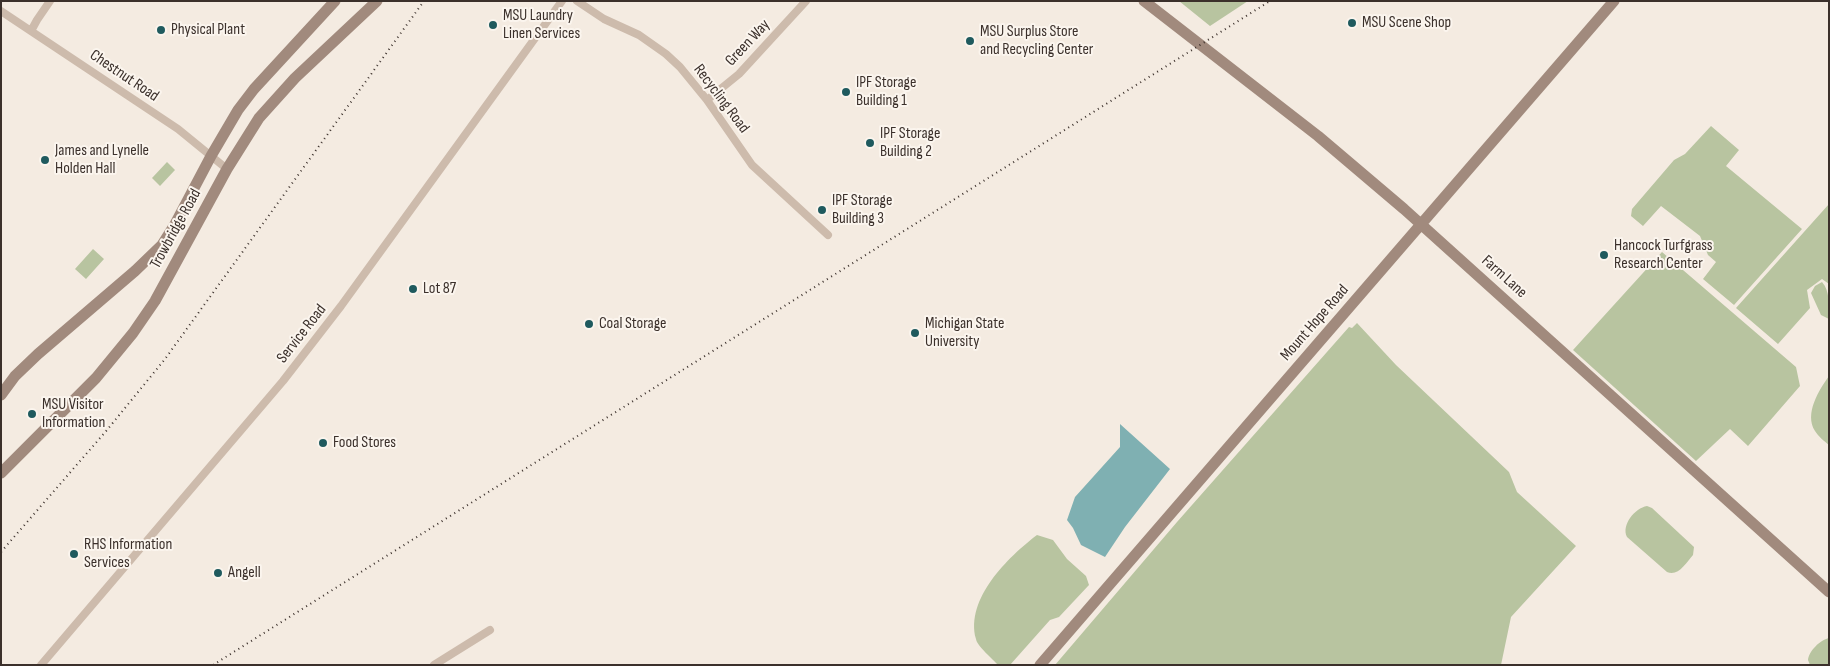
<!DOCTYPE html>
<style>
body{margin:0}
#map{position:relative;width:1830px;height:666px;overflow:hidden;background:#f4ebe1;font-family:"Sofia Sans Condensed",sans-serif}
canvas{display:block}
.frame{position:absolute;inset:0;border:2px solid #3b302b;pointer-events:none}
</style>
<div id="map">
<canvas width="1830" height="666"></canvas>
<div class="frame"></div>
</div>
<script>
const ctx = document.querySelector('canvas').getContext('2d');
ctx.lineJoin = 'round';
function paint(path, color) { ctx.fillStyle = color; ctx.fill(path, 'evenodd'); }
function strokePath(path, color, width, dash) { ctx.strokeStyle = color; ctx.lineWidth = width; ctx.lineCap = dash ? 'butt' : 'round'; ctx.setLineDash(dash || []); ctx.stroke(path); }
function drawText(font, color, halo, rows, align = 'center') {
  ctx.font = font + ' "Sofia Sans Condensed",sans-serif'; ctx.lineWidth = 4; ctx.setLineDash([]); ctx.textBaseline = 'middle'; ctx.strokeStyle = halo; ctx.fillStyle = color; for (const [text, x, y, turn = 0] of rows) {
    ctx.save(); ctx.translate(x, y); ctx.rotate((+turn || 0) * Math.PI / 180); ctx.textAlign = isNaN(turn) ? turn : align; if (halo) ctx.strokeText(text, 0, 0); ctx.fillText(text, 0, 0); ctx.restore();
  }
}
paint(new Path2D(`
 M1179,1H1248L1210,26Z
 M1711,126L1739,150L1726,166L1802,229L1734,305L1703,279L1716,262L1708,255L1700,236L1661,206L1643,226L1631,216L1632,209L1674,160L1685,154Z
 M167,162L175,170L160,186L152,178Z
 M1829,204V284L1822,279L1807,290L1810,308L1778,344L1736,308Z
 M93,249L104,259L86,279L75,269Z
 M1662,252L1796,367L1800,386L1748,446L1730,429L1696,461L1573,350Z
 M1822,282C1830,290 1829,307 1829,319L1821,315L1811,293L1815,286Z
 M1357,323L1396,365L1509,472L1517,492L1576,546L1511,617L1501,665H1055L1177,522L1349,327L1352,328Z
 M1829,376V445C1824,441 1818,436 1815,431C1804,414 1819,390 1829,376Z
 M1647,506L1652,508L1694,547L1693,555C1686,563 1678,577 1667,572L1627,537C1621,525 1635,508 1647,506Z
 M1037,535L1053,540L1067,559L1086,576L1089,585L1059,617L1050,620L1010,665H998C993,659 977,646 976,639C965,599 1008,557 1037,535Z
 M1829,638V665H1810L1808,660C1809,651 1820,640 1829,638Z`), '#b8c4a0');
paint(new Path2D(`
 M1120,424L1170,469L1125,527L1105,557L1081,545L1073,528L1067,520L1075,497L1120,447Z`), '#7fb0b2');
strokePath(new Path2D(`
 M577,1L604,19L639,35L666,54L680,67L707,100L752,165L828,235
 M1,11L178,129L227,169
 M31,31L37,20L50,1
 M707,100L739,74L806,1
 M41,665L283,381L341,306L562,1
 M434,665L490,630`), '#cdbbac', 8);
strokePath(new Path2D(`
 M1144,1L1318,136L1404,209L1829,592
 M1,395L15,376L38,354L135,271L162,245L174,226L211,156L238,110L254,89L335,1
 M1,473L96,378L133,333L155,301L227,169L259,118L295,78L377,1
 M1040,665L1614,1`), '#a18a7d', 11);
strokePath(new Path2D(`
 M1,552L107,430L165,359L424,1
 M213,665L1270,1`), '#3b302b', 2, [1, 4]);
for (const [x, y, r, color] of [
 [1352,23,5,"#1f5a5e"],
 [493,25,5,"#1f5a5e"],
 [161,30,5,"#1f5a5e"],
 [970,41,5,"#1f5a5e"],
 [846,92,5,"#1f5a5e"],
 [870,143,5,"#1f5a5e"],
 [45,160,5,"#1f5a5e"],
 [822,210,5,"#1f5a5e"],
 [1604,255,5,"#1f5a5e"],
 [413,289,5,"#1f5a5e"],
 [589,324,5,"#1f5a5e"],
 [915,333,5,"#1f5a5e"],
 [32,414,5,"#1f5a5e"],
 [323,443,5,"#1f5a5e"],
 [74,554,5,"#1f5a5e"],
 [218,573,5,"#1f5a5e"]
]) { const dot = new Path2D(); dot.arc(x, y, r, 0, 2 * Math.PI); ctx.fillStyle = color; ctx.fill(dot); strokePath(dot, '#fbf5ee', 2); }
drawText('16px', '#3b302b', '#fbf5ee', [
 ["MSU Laundry",503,16],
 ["Linen Services",503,34],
 ["MSU Scene Shop",1362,23],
 ["Physical Plant",171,30],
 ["MSU Surplus Store",980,32],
 ["and Recycling Center",980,50],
 ["IPF Storage",856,83],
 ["Building 1",856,101],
 ["IPF Storage",880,134],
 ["Building 2",880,152],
 ["James and Lynelle",55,151],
 ["Holden Hall",55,169],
 ["IPF Storage",832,201],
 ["Building 3",832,219],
 ["Hancock Turfgrass",1614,246],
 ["Research Center",1614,264],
 ["Lot 87",423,289],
 ["Coal Storage",599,324],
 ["Michigan State",925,324],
 ["University",925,342],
 ["MSU Visitor",42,405],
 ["Information",42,423],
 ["Food Stores",333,443],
 ["RHS Information",84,545],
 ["Services",84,563],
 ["Angell",228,573]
], 'left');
drawText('16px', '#3b302b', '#fbf5ee', [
 ["Green Way",748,43,-47],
 ["Chestnut Road",124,76,34],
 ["Recycling Road",721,99,53],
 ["Trowbridge Road",176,229,-61],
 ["Farm Lane",1504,277,42],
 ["Mount Hope Road",1315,323,-49],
 ["Service Road",302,334,-52]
]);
</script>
